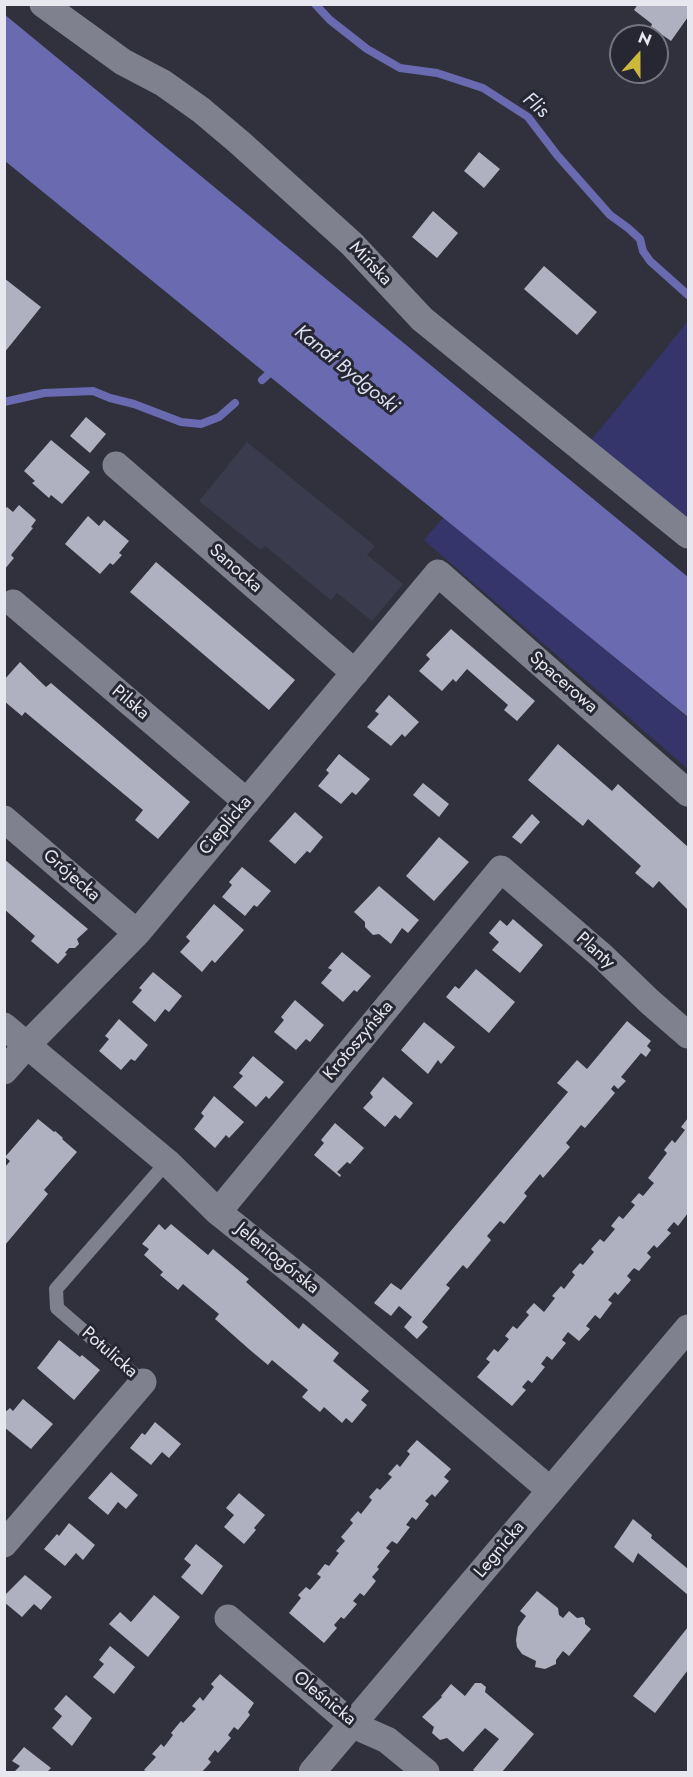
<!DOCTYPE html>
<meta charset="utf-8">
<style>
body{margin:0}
#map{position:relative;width:693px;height:1777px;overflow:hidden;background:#30313d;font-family:Jost,sans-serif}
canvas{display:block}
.frame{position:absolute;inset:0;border:6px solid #e6e7ef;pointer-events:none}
.north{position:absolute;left:609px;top:24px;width:60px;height:60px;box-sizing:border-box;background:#262733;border:2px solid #73747e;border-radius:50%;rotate:21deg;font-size:16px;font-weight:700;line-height:24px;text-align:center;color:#e6e7ef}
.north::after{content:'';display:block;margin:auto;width:21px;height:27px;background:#cbba39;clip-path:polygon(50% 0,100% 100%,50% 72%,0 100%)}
</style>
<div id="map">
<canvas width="693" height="1777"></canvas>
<div class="frame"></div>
<div class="north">N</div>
</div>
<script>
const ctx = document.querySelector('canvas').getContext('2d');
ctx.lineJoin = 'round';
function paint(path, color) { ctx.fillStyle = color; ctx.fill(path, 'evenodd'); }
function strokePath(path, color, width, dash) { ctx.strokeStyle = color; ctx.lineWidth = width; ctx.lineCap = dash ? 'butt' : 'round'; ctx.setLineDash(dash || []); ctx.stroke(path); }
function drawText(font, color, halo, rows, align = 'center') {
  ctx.font = font + ' Jost,sans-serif'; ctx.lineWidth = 6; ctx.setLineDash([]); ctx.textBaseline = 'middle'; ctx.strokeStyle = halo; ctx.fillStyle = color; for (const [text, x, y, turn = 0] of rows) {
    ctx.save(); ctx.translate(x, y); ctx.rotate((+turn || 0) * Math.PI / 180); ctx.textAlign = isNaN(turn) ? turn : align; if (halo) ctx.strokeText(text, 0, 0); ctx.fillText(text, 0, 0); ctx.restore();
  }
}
paint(new Path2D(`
 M247,442L375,546L367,555L403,584L372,621L337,593L331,600L265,546L261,550L199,501Z`), '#3a3b4c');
paint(new Path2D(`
 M688,321V525L589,443Z
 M444,517L688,718V769L424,540Z`), '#36356b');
paint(new Path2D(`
 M4,14L688,577V717L5,161Z`), '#696ab0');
strokePath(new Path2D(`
 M315,4L330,20L367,49L400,68L437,73L483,88L528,117L557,155L610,215L628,228L640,239L643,251L650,261L688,295
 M262,380L274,369
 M4,402L44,393L93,391L110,398L134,404L181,422L201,424L219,417L235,403`), '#696ab0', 8);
paint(new Path2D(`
 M638,4H688V17L671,41L651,27L652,24L634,10Z
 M479,152L500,169L484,188L464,171Z
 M433,211L458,233L437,258L412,237Z
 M544,266L597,312L577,335L524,289Z
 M4,278L41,307L4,353Z
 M86,417L106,434L90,453L70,436Z
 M51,440L90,472L62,504L51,495L49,498L32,483L35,481L24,471Z
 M19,505L36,520L31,527L33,528L11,555L14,558L4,570V510L7,507L13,512Z
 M88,516L99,526L104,520L129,541L119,553L122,555L113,565L110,563L100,574L65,544Z
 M156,562L295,680L269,710L130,592Z
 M451,629L535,701L517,721L504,710L508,705L467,669L456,682L453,679L442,691L419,671L430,659L426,655Z
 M20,662L46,687L51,683L190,802L158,839L135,820L143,810L25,712L22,716L4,701V680Z
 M389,695L419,722L405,737L402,734L391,746L367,727L379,714L375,711Z
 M558,744L612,791L618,784L688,847V910L659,881L653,888L635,873L641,866L588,819L583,826L528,780Z
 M339,754L370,779L356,795L352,792L341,804L318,786L329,773L326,770Z
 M423,783L449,804L439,817L413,795Z
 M295,812L323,837L310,853L307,851L295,864L269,841Z
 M532,814L540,822L521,844L512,837Z
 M439,837L469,862L434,901L406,876Z
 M4,859L88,929L77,939L79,944L75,948H69L65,953L67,954L58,964L31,941L35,936L4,909Z
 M242,867L271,891L257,907L254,905L245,916L222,897L232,885L229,882Z
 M379,886L419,920L408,933L402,928L391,944L379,934L373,935L365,927V922L354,912Z
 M214,904L244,930L215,963L212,960L202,972L180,952L190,941L186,937Z
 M513,919L543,945L520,973L492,950L499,942L489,933L500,920L507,926Z
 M342,952L371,976L357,992L354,990L343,1002L321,983L332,970L328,968Z
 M476,969L515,1002L489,1033L446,997L455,986L459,989Z
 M153,972L182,996L169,1012L165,1009L155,1022L132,1002L142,990L139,988Z
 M295,1000L324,1025L310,1042L306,1039L296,1050L274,1032L284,1020L281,1017Z
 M119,1019L148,1045L135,1061L131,1059L121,1070L99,1051L109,1039L105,1036Z
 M627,1021L651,1041L647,1046L651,1050L646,1057L641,1053L621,1077L626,1081L618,1089L614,1085L611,1089L615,1093L585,1128L581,1125L566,1143L570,1147L543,1178L540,1174L524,1193L527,1196L504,1224L500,1221L487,1236L491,1240L467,1269L463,1265L446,1285L450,1288L422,1322L428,1327L417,1339L404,1327L412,1317L399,1306L391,1316L374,1303L391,1283L401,1290L568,1092L557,1083L577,1060L587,1069Z
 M424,1022L455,1047L441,1064L438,1060L428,1074L401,1050Z
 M253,1056L284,1082L269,1099L266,1096L256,1107L233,1087L243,1076L239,1073Z
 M383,1077L413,1103L400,1119L395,1115L385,1127L363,1108L373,1097L370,1093Z
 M214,1096L244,1122L229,1138L226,1135L215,1148L194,1129L204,1116L201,1113Z
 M688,1118V1213L678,1226L674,1222L667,1230L671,1233L657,1248L654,1245L647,1253L651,1257L639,1271L634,1268L627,1276L631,1280L618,1295L615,1292L608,1300L612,1303L600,1319L595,1315L586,1326L590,1329L579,1341L568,1332L562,1340L566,1343L552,1360L547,1356L541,1364L545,1367L532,1383L528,1380L522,1387L526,1390L512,1406L477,1377L490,1362L486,1359L494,1349L498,1352L509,1339L505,1336L513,1326L517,1329L529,1315L526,1312L534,1303L544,1312L555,1298L552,1296L561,1286L564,1289L575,1275L572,1272L580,1263L583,1265L594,1252L591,1249L600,1239L604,1242L615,1229L611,1226L619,1216L623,1219L635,1205L631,1202L639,1193L643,1196L654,1183L648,1178L667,1153L664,1150L672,1140L675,1143L685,1130L681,1127Z
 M38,1119L54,1132L55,1131L63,1138L62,1139L77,1152L44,1190L48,1194L5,1245V1167L10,1161L5,1157Z
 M335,1123L364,1148L350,1164L347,1162L337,1172L341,1175L340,1177L314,1155L324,1143L321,1140Z
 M159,1224L165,1230L171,1224L208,1255L213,1249L249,1279L246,1282L299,1329L303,1323L339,1353L333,1361L369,1391L361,1400L367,1405L352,1423L346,1418L342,1423L324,1407L320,1412L302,1397L308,1390L272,1360L268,1365L250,1350L215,1319L219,1314L183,1284L178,1290L160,1275L163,1272L144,1255L149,1249L142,1244Z
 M59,1340L80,1357L82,1355L100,1370L74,1400L37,1368Z
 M23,1399L53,1424L31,1449L4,1427V1413L10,1408L13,1411Z
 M155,1422L181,1444L169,1458L162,1452L151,1465L130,1448L142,1433L145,1435Z
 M417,1440L451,1469L444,1477L449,1481L435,1497L432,1494L425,1501L429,1504L416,1520L412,1517L406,1525L410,1527L397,1544L392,1541L386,1548L390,1551L377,1567L379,1569L372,1577L376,1581L364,1596L360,1593L353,1601L357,1604L344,1619L341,1617L334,1625L337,1628L324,1643L289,1613L301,1598L298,1595L306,1587L310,1590L321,1577L317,1574L325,1564L329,1566L339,1553L336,1551L345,1541L341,1537L353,1523L350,1520L358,1511L361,1514L372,1500L369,1497L377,1488L380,1490L392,1477L388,1474L397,1464L400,1467L410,1454L407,1451Z
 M111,1472L138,1495L126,1509L118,1502L108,1515L88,1498Z
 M239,1493L265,1515L254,1528L256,1530L244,1544L224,1527L234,1515L226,1508Z
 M633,1519L652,1535L651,1538L688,1569V1595L638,1553L633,1563L614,1547Z
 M69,1523L95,1545L83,1560L76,1553L65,1566L44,1549L57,1534L59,1536Z
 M196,1544L223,1566L202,1595L181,1577L191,1565L184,1559Z
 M25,1575L52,1597L41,1610L34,1604L22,1617L4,1602V1596Z
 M537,1591L558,1608L559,1615L563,1618L569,1611L577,1618L583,1617L585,1620V1624L591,1629L569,1656L563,1651L556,1660V1664L545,1669L535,1667L536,1661L522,1654L517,1647L516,1640L518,1627L526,1616L520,1611Z
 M154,1595L180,1617L148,1657L109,1624L120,1612L131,1622Z
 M688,1627V1670L655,1713L633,1696Z
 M110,1646L135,1667L114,1694L93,1677L104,1664L99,1660Z
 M220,1674L254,1703L248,1712L250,1715L238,1730L234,1727L228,1735L231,1738L218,1753L215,1750L208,1759L211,1762L202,1772H147L144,1770L156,1757L152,1754L161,1744L164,1747L173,1735L171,1733L181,1721L183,1723L196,1709L192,1706L200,1697L203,1701L214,1687L211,1684Z
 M475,1683H481L486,1687L485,1692L534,1734L502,1772H476L473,1770L499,1739L485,1728L463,1752L447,1738L440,1740L432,1733L434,1727L422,1717L442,1697L441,1696L451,1684L465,1696Z
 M66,1695L92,1718L72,1746L52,1728L62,1716L54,1709Z
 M24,1747L51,1768L47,1772H14L20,1766L12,1761Z`), '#b0b1c0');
strokePath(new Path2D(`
 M143,1382L57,1308L56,1289L167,1162`), '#7f818f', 14);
strokePath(new Path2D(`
 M43,4L123,62L163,83L201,110L239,142L352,244L422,319L688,535
 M116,465L355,673
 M13,603L247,802
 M4,819L137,933
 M4,1026L167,1162L218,1212L314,1289L550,1490
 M4,1071L27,1045L137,933L438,573L688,793
 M218,1212L501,869L602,956L650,1002L688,1035
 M4,1544L143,1382
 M228,1618L353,1725L387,1740L426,1772
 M312,1772L688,1328`), '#7f818f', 27);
drawText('18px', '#e6e7ef', '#262733', [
 ["Mińska",370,264,46],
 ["Sanocka",235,569,41],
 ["Spacerowa",563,683,41],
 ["Pilska",130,703,40],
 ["Cieplicka",226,826,-50],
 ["Grójecka",71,876,41],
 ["Planty",595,951,42],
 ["Krotoszyńska",359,1041,-50],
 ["Jeleniogórska",277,1259,39],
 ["Potulicka",109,1353,41],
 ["Legnicka",500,1550,-50],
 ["Oleśnicka",324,1699,39]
]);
drawText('italic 20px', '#dcdef2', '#262733', [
 ["Flis",535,106,41],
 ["Kanał Bydgoski",346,370,39]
]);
</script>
